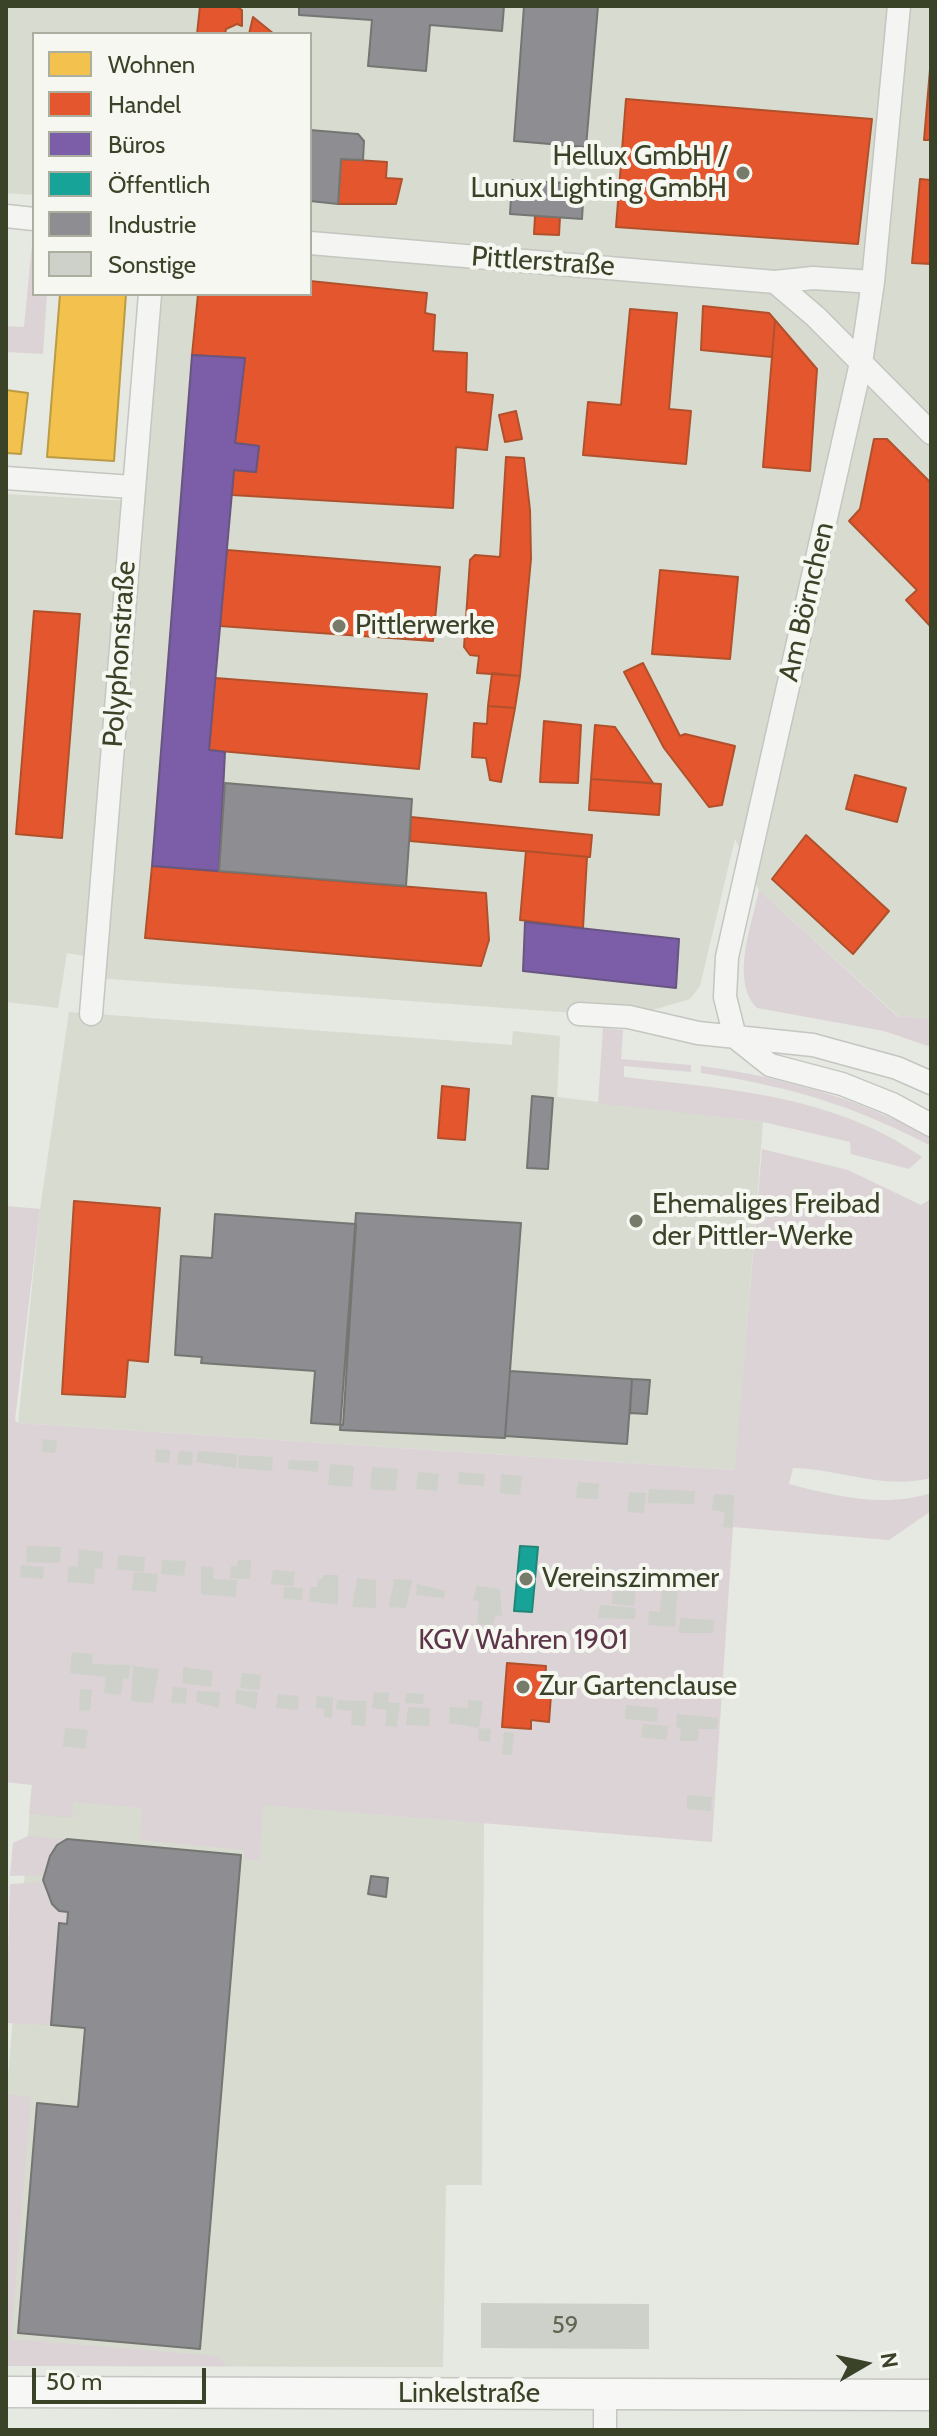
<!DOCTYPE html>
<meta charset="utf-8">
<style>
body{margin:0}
#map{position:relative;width:937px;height:2436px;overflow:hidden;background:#e6e8e2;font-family:Cabin,sans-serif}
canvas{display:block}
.frame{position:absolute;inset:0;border:8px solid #3a4228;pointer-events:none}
.legend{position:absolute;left:32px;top:32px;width:280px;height:264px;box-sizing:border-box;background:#f5f7f0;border:2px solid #aaafa0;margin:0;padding:10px 14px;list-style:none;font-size:24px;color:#3a4228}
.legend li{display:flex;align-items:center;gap:16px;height:40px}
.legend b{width:40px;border:2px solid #aaafa0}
.north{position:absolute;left:825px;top:2324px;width:80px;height:80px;-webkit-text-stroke:6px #f5f7f0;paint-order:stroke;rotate:81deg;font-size:22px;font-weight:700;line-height:32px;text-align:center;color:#3a4228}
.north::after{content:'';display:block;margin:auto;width:28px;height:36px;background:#3a4228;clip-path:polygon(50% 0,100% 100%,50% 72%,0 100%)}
.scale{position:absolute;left:32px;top:2368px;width:174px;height:36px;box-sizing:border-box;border:4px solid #3a4228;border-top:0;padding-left:10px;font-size:24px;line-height:28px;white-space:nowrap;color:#3a4228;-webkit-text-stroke:6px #f5f7f0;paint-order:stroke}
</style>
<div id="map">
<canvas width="937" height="2436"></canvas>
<div class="frame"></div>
<ul class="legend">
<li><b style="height:22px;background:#f2c14e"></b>Wohnen</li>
<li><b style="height:22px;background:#e4572e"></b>Handel</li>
<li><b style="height:22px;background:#7b5ea7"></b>Büros</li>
<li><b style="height:22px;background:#17a398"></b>Öffentlich</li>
<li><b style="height:22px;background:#8d8d92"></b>Industrie</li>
<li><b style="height:22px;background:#ced0ca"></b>Sonstige</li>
</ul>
<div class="north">N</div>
<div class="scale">50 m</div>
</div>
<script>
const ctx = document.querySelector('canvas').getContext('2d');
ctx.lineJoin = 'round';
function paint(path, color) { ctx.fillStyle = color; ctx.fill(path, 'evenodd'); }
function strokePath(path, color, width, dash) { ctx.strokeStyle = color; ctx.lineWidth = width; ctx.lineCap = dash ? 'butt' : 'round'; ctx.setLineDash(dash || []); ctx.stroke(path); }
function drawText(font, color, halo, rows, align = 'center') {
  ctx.font = font + ' Cabin,sans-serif'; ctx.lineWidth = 8; ctx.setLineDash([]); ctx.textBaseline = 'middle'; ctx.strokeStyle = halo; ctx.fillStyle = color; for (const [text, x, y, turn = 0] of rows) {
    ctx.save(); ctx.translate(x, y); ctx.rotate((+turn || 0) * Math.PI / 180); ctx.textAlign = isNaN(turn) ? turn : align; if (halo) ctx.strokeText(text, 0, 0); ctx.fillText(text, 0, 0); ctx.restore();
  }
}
paint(new Path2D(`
 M6,6H931V1019L898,1016L759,890L735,839L700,986L690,999L629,1017L95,978L96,958L67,953L58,1008L6,1002V494L131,501L150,294H310V34H34V195L6,193Z
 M69,1012L512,1045L513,1031L560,1036L557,1097L763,1122L736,1470L18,1423L40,1209Z
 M32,1785L484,1823L482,2185H446L443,2367L6,2366V2102Z`), '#d7dbd0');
paint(new Path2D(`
 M32,244L34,294H47L43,354L6,352V326L24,327Z
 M759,890L897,1016L931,1019V1047L884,1031L757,1008C730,980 752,924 759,890Z
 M603,1028L623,1030L621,1059L691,1065V1072L624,1066V1077C727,1089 834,1095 922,1157L909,1169L851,1154L850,1142L763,1122L598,1103Z
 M701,1066C782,1077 855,1097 928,1136L931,1146C853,1105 788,1086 701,1073Z
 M762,1149L848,1170L921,1205L931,1199V1478C884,1490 840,1469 793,1468L789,1484C835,1496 884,1508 931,1493V1511L889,1540L733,1527L712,1842L263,1805L259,1861L244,1859V1850L140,1840L142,1808L73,1802L72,1818L29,1814L32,1785L6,1782V1206L40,1209L15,1420L18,1423L735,1470Z
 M28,1836L67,1839C53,1847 47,1859 44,1875L10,1876L13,1843Z
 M44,1882L46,1893L59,1911L68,1912L67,1924H59L51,2025L6,2023L10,1884Z
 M6,2094L31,2097L11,2339L217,2356L227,2366H6Z`), '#dcd3d6');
const homes = new Path2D(`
 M60,294H126L114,461L47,457Z
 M6,390L28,393L21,454L6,453Z`);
paint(homes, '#f2c14e');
strokePath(homes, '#bb9b43', 2);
const shops = new Path2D(`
 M200,6H236L242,10V26L237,24L226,29L225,34H197Z
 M253,17L274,34H249Z
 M931,58V140H924Z
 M626,99L872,119L858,244L616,227Z
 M341,159L387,162L386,178L402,179L396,204H338Z
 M920,179L931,180V264L912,263Z
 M535,216L560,217L559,235L534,234Z
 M310,281L427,293L425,313L435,315L433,351L467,353L466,392L493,395L487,450L456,447L453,508L232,495L234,470L256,472L259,446L235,443L245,358L192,355L198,294H310Z
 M703,306L769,313L775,320L772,357L701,350Z
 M630,309L677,313L669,409L691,411L686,464L583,455L588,402L621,405Z
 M775,320L817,369L810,471L763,467Z
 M516,411L522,439L505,442L499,415Z
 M874,439H887L931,483V627L906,600L917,590L849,521L860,509Z
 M506,457L524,458L530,510L531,559L520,676L477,673L479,656L470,655L464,647L470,560L475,555L500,557Z
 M227,550L440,567L433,641L220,626Z
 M660,570L738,577L730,659L652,654Z
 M34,611L80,614L62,838L16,834Z
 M643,663L680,736L685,734L735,746L722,805L709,807L664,748L624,672Z
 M492,673L520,676L515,708L488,706Z
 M215,678L427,694L419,769L209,750Z
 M488,706L515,708L501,782L490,780L486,758L472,757L474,723L487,724Z
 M544,721L581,725L578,783L540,782Z
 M595,725L615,727L653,783L591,779Z
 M855,775L906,788L897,822L846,809Z
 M591,779L661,784L659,815L589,810Z
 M411,817L592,835L590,857L410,841Z
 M806,835L889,911L853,954L772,879Z
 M526,851L587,857L583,928L520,920Z
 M152,866L486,893L489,940L481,966L145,938Z
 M442,1086L469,1089L465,1140L438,1138Z
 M74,1201L160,1208L148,1362L128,1360L125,1397L62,1394Z
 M507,1663L546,1666L544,1694L551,1695L549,1722L531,1720V1729L502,1727Z`);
paint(shops, '#e4572e');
strokePath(shops, '#b1512c', 2);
const offices = new Path2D(`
 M192,355L245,358L235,443L259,446L256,472L234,470L209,750L225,752L219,871L152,866Z
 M525,922L679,939L676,988L523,971Z`);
paint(offices, '#7b5ea7');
strokePath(offices, '#685681', 2);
const public = new Path2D(`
 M520,1546L538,1547L532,1612L514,1611Z`);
paint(public, '#17a398');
strokePath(public, '#228676', 2);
const industry = new Path2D(`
 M299,6H504L502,31L430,25L426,71L368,66L372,20L299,15Z
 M524,6H598L586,147L514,141Z
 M310,130L358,134L364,141L363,160L341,159L338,204L310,201Z
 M512,180L584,184L582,219L510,214Z
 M225,783L412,799L406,886L219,871Z
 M532,1096L553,1098L548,1169L527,1168Z
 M356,1213L521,1223L505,1438L340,1430Z
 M215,1214L356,1224L343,1425L311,1423L315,1371L201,1363L202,1357L175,1355L181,1256L212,1258Z
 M510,1371L632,1379L627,1444L505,1436Z
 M632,1379L650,1380L647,1414L630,1413Z
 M67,1839L241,1855L200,2349L18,2333L37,2103L78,2107L85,2028L51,2025L59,1923L67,1924L68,1912L59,1911L52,1904L43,1880L50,1856L57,1845Z
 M371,1876L388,1878L386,1897L368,1894Z`);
paint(industry, '#8d8d92');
strokePath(industry, '#747672', 2);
paint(new Path2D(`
 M43,1439L57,1441L55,1453L42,1452Z
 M156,1449L170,1450L169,1463L155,1462Z
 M179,1451L193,1452L192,1466L177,1464Z
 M198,1451L237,1454L236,1468L196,1462Z
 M239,1455L273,1457L272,1471L238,1468Z
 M289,1460L319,1461L318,1472L288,1469Z
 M330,1464L354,1466L352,1487L328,1485Z
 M372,1467L398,1469L396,1491L370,1489Z
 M418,1472L439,1474L437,1491L416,1489Z
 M459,1472L485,1474L484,1486L458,1484Z
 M501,1474L522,1476L520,1495L500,1493Z
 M578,1482L599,1484L598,1499L576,1498Z
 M649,1489L695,1491L694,1504L648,1503Z
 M629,1492L646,1493L644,1513L627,1512Z
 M714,1494L734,1495L733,1528L723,1527L725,1512L712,1510Z
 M27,1546L61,1547L60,1563L26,1562Z
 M79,1549L103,1552L102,1569L95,1568L94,1584L67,1582L69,1566L78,1567Z
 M118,1555L145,1557L144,1572L117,1569Z
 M162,1560L186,1561L184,1576L161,1574Z
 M238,1560H251L250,1579L230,1578L231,1566H237Z
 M21,1565L44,1567L43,1579L20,1577Z
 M201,1566L214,1567L213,1579L237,1580L236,1597L201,1594Z
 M273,1570L295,1572L293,1586L271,1584Z
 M134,1572L158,1574L156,1592L132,1590Z
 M323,1575H338V1605L309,1601L310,1587H317L318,1579H323Z
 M357,1578L376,1580V1608L352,1607Z
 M394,1579L412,1580L406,1608L389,1607Z
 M417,1584L445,1591L444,1598L416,1595Z
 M663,1584L678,1585L675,1627L648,1625L649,1611L660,1612Z
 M614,1585L636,1587L634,1606L612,1604Z
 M477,1586L500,1589L502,1616L495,1615L493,1625L477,1624L479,1601L473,1600Z
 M284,1587L303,1588L302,1600L283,1599Z
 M600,1605L636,1608L635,1619L598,1618Z
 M680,1618L714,1620L713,1633H679Z
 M72,1652L93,1654L92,1664L130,1665L129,1679L123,1678L121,1695L104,1693L106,1677L70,1673Z
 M133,1666L159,1669L153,1703L131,1701Z
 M183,1667L213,1671L211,1687L183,1683Z
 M242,1673L261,1675L259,1690L240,1688Z
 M173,1687L187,1688L186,1704L171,1703Z
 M80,1689L92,1690L90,1711L79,1710Z
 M236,1690L258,1692L256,1709L235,1703Z
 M197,1691L220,1692L219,1708L196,1702Z
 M374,1692L389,1693L388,1702L400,1703L397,1727L385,1726L387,1710L372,1708Z
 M406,1693L424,1694L423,1704L405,1703Z
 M278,1694L299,1696L298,1710L276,1708Z
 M317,1696L333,1697L332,1718L324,1717L325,1709L316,1708Z
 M337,1700L367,1701L365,1726L351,1725L352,1711L336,1709Z
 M468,1700L483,1701L479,1728L491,1729L490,1742L478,1740L479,1728L449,1723L450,1707L468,1708Z
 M626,1705L658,1708L657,1722L625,1719Z
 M408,1707L430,1708L429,1726L406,1725Z
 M677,1714L718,1718L717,1729H699L698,1741H680L681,1728L676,1727Z
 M643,1724L668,1726L666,1740L641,1737Z
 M65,1728L88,1730L85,1749L63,1746Z
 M504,1732L514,1733L512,1755L502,1754Z
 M687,1795L712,1797L711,1811L687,1809Z
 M481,2303L649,2304V2349L481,2348Z`), '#ced0ca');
const minor = new Path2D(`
 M6,216L34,219
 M310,243L775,282L816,317L931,433
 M775,282L813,278L873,282
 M6,478L132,487
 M91,1014L150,294
 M579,1014L629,1017L698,1033L813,1045L897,1068L931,1083
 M735,1037L725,997L727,957L861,363L873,282L899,6
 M736,1038L770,1065L842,1084L892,1104L931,1125
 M605,2395V2430`);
const secondary = new Path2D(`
 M6,2392L931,2395`);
strokePath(minor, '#c4c6c0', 25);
strokePath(secondary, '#c4c6c0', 33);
strokePath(minor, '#f4f4f2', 22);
strokePath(secondary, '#f7f7f6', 30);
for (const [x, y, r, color] of [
 [743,173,8,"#767c69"],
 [339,626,8,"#767c69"],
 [636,1221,8,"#767c69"],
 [526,1579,8,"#767c69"],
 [523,1687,8,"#767c69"]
]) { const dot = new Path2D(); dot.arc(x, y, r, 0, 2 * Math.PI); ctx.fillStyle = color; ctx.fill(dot); strokePath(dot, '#f5f7f0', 3); }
drawText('24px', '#606651', null, [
 ["59",565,2326]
]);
drawText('28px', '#3a4228', '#f5f7f0', [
 ["Hellux GmbH /",727,157,"right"],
 ["Lunux Lighting GmbH",727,189,"right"],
 ["Pittlerwerke",355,626],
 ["Ehemaliges Freibad",652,1205],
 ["der Pittler-Werke",652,1237],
 ["Vereinszimmer",542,1579],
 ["Zur Gartenclause",539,1687]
], 'left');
drawText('28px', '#3a4228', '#f5f7f0', [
 ["Pittlerstraße",543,262,4],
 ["Am Börnchen",807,602,-77],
 ["Polyphonstraße",120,654,-86],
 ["Linkelstraße",469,2394]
]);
drawText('28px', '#5e354a', '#f5f7f0', [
 ["KGV Wahren 1901",523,1641]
]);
</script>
